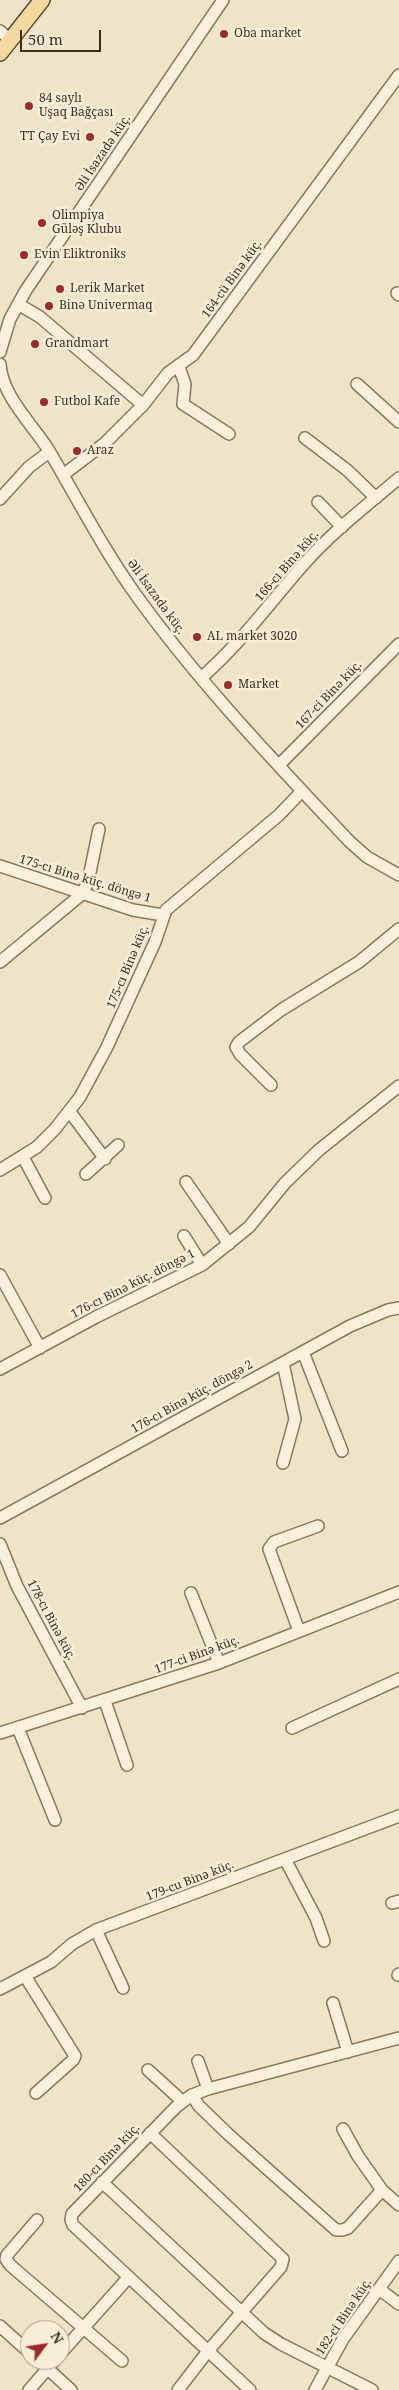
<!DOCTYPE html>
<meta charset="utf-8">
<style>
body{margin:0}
#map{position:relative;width:399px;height:2390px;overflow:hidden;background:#f0e4c8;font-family:"Noto Serif",serif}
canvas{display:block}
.north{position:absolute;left:20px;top:2320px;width:50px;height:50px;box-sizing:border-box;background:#f7eed8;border:1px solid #ada18e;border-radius:50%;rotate:59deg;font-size:14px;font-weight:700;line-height:20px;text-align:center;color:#3d2e20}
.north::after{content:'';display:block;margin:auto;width:18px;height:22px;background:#9e2a2b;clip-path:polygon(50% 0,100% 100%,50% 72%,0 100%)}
.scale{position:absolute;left:20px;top:30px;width:81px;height:22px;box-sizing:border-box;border:2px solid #3d2e20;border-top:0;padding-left:6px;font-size:15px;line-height:18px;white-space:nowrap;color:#3d2e20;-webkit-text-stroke:4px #f7eed8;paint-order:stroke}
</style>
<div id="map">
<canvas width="399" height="2390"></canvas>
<div class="north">N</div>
<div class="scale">50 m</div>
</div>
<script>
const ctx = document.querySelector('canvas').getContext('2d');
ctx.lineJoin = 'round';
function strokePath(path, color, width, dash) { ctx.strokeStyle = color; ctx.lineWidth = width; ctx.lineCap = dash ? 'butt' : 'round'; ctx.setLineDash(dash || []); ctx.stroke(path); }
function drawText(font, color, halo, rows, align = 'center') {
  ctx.font = font + ' "Noto Serif",serif'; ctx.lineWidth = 5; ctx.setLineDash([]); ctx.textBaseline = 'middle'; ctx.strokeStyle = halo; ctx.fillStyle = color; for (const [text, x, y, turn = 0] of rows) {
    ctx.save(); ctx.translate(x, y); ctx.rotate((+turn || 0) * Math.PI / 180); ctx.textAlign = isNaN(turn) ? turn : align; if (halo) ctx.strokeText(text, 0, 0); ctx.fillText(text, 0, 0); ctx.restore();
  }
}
const minor = new Path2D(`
 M0,31L10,40
 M397,293L399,295
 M18,304L40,317L143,405
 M0,352L10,319L26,290L223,0
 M0,364C2,396 32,424 48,449C77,498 103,549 136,595C200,684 275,762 349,841L367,857L399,875
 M179,367L185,384L183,404L229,434
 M357,384L399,422
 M305,438L347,470L376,498
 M63,475L105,443L143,405L168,373L193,355L399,75
 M0,499L29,467L49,452
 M318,502L342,527
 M201,678C240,644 269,604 303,565C331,533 366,506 399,478
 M279,765L399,644
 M0,866L133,910L163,915
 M0,962L82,894L88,882L99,829
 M271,1085L240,1054L236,1047L239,1042L281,1010L359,962L399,929
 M70,1112L105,1159
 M23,1157L45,1198
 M0,1170L37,1147L55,1129L80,1097L107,1047L155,942L166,910L279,815L302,791
 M86,1174L118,1145
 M186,1182L229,1244
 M184,1236L202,1265
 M0,1275L40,1348
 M303,1352L342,1451
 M283,1363L295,1419L283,1463
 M0,1369L96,1317L202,1265L249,1227L285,1183L319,1150L399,1086
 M0,1518L350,1326L388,1310L399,1308
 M0,1544L17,1586L82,1708
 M191,1593L219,1663
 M299,1631L269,1549L274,1542L318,1526
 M105,1701L127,1765
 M18,1728L55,1820
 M292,1728L399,1679
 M0,1733L219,1663L399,1592
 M285,1859L316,1918L324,1941
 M392,1903L399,1901
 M96,1930L123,1988
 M398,1975L399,1974
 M25,1976L75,2056L73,2060L36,2093
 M0,1989L51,1962L72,1944L96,1930L399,1816
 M333,2003L348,2052
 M198,2061L208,2089
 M148,2070L182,2101
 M192,2095L199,2106L228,2134L336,2230H342L348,2228L382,2190L399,2205
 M343,2129L358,2156L382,2190
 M150,2133L283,2259L281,2267L208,2351L178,2390
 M102,2182L264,2333L281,2344L372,2390
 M37,2220L7,2255L6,2259L10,2265L122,2361
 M379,2289L399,2304
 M0,2326L30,2353
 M60,2354L128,2278
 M38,2360L71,2390
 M29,2390L55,2360
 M250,2390L73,2225L71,2220L72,2214L177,2106L192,2095L208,2089L399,2038
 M315,2390L343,2339L399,2261`);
const major = new Path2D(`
 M0,53L42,0`);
strokePath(minor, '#8d765c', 14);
strokePath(major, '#5b4430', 18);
strokePath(minor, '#faf1dc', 11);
strokePath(major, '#f3d9a0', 15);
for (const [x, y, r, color] of [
 [224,34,5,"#9e2a2b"],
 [29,106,5,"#9e2a2b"],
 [90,137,5,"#9e2a2b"],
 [42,223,5,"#9e2a2b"],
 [24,255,5,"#9e2a2b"],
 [60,289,5,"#9e2a2b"],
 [49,306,5,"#9e2a2b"],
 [35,344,5,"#9e2a2b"],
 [44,402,5,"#9e2a2b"],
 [77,451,5,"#9e2a2b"],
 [197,637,5,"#9e2a2b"],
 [228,685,5,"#9e2a2b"]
]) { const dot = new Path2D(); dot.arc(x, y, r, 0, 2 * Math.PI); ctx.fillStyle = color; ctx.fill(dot); strokePath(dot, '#f7eed8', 2); }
drawText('12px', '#3d2e20', '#f7eed8', [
 ["Oba market",234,34],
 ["84 saylı",39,99],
 ["Uşaq Bağçası",39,113],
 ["TT Çay Evi",80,137,"right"],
 ["Olimpiya",52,216],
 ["Güləş Klubu",52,230],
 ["Evin Eliktroniks",34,255],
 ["Lerik Market",70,289],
 ["Binə Univermaq",59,306],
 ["Grandmart",45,344],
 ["Futbol Kafe",54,402],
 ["Araz",87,451],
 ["AL market 3020",207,637],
 ["Market",238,685]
], 'left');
drawText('12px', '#3d2e20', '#f7eed8', [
 ["Əli İsazadə küç.",103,153,-56],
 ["164-cü Binə küç.",232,279,-54],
 ["166-cı Binə küç.",287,566,-49],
 ["Əli İsazadə küç.",156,597,54],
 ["167-ci Binə küç.",329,695,-46],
 ["175-cı Binə küç. döngə 1",85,879,17],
 ["175-cı Binə küç.",128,967,-67],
 ["176-cı Binə küç. döngə 1",133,1284,-27],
 ["176-cı Binə küç. döngə 2",192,1397,-29],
 ["178-cı Binə küç.",51,1620,62],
 ["177-ci Binə küç.",197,1655,-20],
 ["179-cu Binə küç.",190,1881,-21],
 ["180-cı Binə küç.",107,2158,-46],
 ["182-ci Binə küç.",344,2317,-56]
]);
</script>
